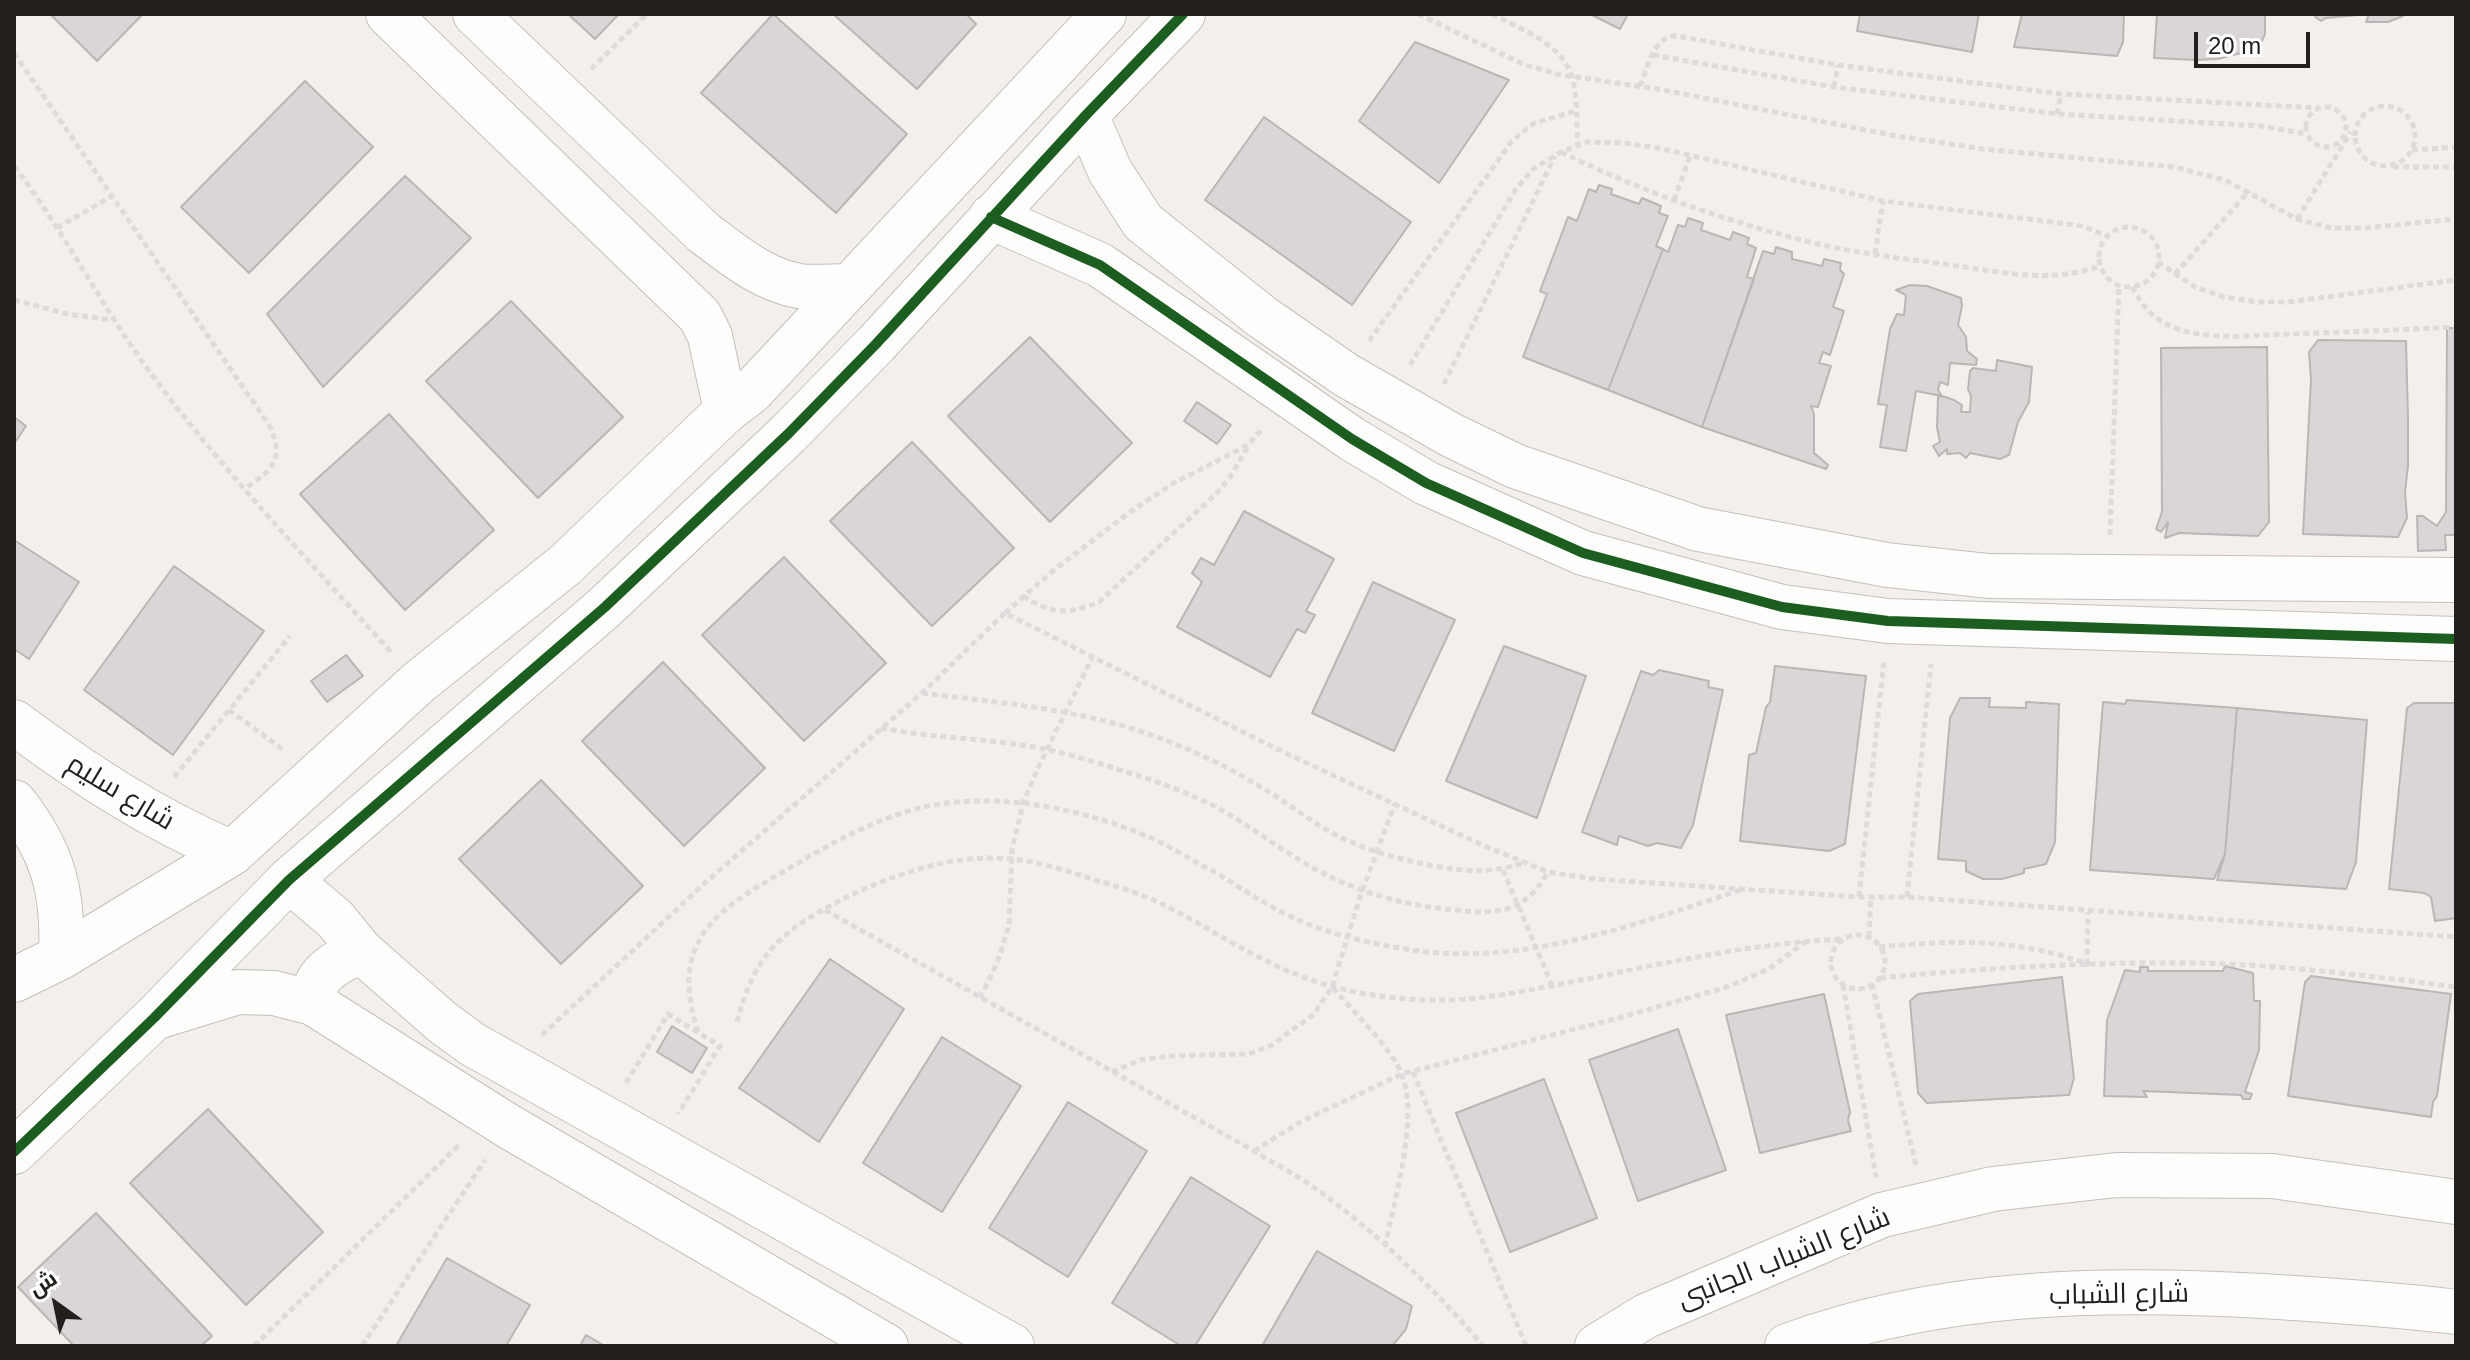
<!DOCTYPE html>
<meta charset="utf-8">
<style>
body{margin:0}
#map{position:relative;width:2470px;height:1360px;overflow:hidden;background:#f4efea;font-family:Helvetica,Cairo,sans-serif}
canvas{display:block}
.frame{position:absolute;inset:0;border:16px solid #221f1c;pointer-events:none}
.north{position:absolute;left:16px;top:1264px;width:80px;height:80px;-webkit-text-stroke:6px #fff;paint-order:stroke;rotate:327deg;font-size:22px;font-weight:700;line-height:32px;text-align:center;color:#221f1c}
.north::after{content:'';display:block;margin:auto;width:28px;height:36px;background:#221f1c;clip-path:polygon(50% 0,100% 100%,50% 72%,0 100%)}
.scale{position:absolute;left:2194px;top:32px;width:116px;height:36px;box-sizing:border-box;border:4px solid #221f1c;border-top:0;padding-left:10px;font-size:24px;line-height:28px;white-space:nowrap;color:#221f1c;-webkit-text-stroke:6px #fff;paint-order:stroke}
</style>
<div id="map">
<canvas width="2470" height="1360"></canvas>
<div class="frame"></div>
<div class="north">ش</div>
<div class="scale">20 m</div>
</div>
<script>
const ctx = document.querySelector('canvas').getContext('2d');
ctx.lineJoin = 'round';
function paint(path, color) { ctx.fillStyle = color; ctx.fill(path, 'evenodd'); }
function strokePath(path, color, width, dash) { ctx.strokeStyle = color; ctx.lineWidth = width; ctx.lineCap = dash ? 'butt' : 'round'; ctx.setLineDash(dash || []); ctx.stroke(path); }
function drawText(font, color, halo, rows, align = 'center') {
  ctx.font = font + ' Helvetica,Cairo,sans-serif'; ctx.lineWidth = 6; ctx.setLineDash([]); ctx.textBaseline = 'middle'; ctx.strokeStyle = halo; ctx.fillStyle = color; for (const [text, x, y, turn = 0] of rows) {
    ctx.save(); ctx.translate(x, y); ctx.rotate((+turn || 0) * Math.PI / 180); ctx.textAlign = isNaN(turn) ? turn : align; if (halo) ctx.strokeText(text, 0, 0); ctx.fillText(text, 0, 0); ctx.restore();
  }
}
const building = new Path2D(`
 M50,14H143L97,61Z
 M568,14H619L595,39Z
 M773,14L907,134L836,213L701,93Z
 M833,14H966L976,24L917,89Z
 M1590,14H1628L1620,29Z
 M1860,14H1979L1972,52L1857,31Z
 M2022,14H2124L2123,42L2117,56L2014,47Z
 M2157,14H2265V34L2256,54L2241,53L2218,59L2196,60L2154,58Z
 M2317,14H2402L2403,16L2388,22H2366L2369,14L2326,18L2321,21L2315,17Z
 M1415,42L1509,80L1439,183L1359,121Z
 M305,81L373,147L249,273L181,207Z
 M1264,117L1411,222L1352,305L1205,200Z
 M405,176L471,238L323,387L267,314Z
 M1599,185L1612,189L1611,194L1639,204L1642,198L1661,206L1659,213L1668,216L1656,246L1663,249L1608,390L1523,357L1547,294L1540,291L1568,217L1577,221L1589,189L1596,192Z
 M1688,218L1703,223L1701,230L1730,240L1733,232L1749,238L1747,244L1756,248L1747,277L1754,279L1702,427L1608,390L1663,249L1668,252L1678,225L1685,227Z
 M1776,247L1792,252V259L1822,266L1824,259L1841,263L1840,270L1844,274L1833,307L1844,311L1830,355L1823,352L1819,363L1831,366L1818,407L1811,406L1814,414V453L1828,465L1826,469L1702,427L1763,251L1774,254Z
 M1910,285L1927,286L1961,298L1962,306L1958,325L1966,337L1967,351L1977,359L1976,365L1950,363L1948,385L1940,382L1938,390L1942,396L1916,391L1906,451L1880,447L1887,405L1878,404L1890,329L1897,314L1904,315L1906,295L1896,290Z
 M511,301L623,417L538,498L426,381Z
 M2447,328H2456V535H2445L2446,550L2418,551L2417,516H2423L2437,526L2446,512Z
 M1030,337L1132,443L1050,522L948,416Z
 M2318,340L2406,341L2408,418V466L2405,492L2407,518L2398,537L2303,534L2311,379L2309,352Z
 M2267,347L2269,522L2258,536L2179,533L2165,538L2168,522L2161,532L2156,529L2162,512L2161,348Z
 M1997,360L2032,367L2029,402L2018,422L2009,455L2000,459L1970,453L1966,458L1960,453L1947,454V449L1939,456L1933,446L1940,442L1937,427L1938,397L1942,396L1954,400L1962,405L1961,412H1970L1971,396L1968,389L1970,371L1973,368L1996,371Z
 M1197,402L1231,425L1217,444L1184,421Z
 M389,414L494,530L405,610L300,494Z
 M14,417L26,426L14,444Z
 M912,442L1014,548L932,626L830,521Z
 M1244,511L1334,559L1306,611L1315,615L1305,633L1297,629L1270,677L1177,627L1202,582L1192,573L1201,558L1214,565Z
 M14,540L79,582L29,659L14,649Z
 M784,557L886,663L804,741L702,635Z
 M174,566L264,631L173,755L84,690Z
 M1373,582L1455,620L1394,751L1312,713Z
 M1504,646L1586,676L1537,818L1446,781Z
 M346,655L363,676L327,702L311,681Z
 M663,662L765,768L684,846L582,741Z
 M1775,666L1866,676L1845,844L1829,851L1740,841L1749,755L1756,753L1766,707L1770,702Z
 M1659,670L1709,681L1708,687L1723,690L1693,825L1681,848L1657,843L1648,846L1619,836L1617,845L1582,832L1641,671L1653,675Z
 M1960,698H1990L1989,707L2026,708V702L2059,704L2055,842L2046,864L2024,869V873L2002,879H1983L1966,871V861L1938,859L1950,718Z
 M2127,700L2237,708L2225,854L2214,879L2090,870L2103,702L2125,704Z
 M2414,703H2456V918L2435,921L2431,897L2424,893L2389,889L2407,708Z
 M2237,708L2367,720L2356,862L2346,889L2217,880L2225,854Z
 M541,780L643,886L561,964L459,859Z
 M830,959L904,1009L819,1142L739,1088Z
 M2225,966L2253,973L2254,1001H2260L2259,1050L2245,1092L2252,1094L2250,1099H2243L2241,1095L2143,1091L2147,1097L2104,1096L2107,1020L2125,970L2140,972V967H2148V971H2223Z
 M2311,976L2451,994L2437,1096L2433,1102L2431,1117L2288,1096L2305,982Z
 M2062,977L2074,1078L2069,1095L1927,1103L1918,1093L1910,1001L1918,994Z
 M1824,994L1850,1112L1848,1120L1851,1131L1760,1153L1726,1015Z
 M672,1026L707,1048L692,1073L657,1052Z
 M1678,1029L1726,1170L1638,1201L1589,1060Z
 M942,1037L1021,1086L942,1212L863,1163Z
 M1544,1079L1597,1218L1510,1252L1456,1113Z
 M1068,1102L1147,1151L1068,1277L989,1228Z
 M208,1109L323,1232L246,1305L130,1183Z
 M1191,1177L1270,1226L1195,1346H1181L1112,1303Z
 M96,1213L212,1336L201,1346H74L18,1287Z
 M1317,1251L1412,1306L1406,1329L1392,1346H1262Z
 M447,1258L530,1305L506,1346H396Z
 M586,1335L605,1346H580Z`);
paint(building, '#dad6d5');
strokePath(building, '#bbb6b5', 2);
const minor = new Path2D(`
 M388,14L700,316L710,336L726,411
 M475,14L704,233C732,254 763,280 799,286C815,288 833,286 850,286
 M1086,115L1110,171L1143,222L1262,317L1346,375L1451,435L1515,466L1698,529L1887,565L1989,576L2456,580
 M991,217L1100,265L1352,439L1426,483L1583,553L1782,607L1888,621L2456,639
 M14,722C85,775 151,818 232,853
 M14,802C54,852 64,894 61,957
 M289,880L335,919L361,951L442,1022L472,1044L1012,1346
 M14,980L61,957L232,853L419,682L565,565L726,411L751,392L1104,14
 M313,1003C312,973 337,962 361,951
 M160,1016L238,992L274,993L313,1003L508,1126L886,1346
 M14,1152L154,1018L289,880L605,607L788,434L876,344L1086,115L1183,14`);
const tertiary = new Path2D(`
 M1597,1346L1646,1316L1882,1215L1993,1189L2116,1175L2272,1176L2456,1202`);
const secondary = new Path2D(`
 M1787,1346C1938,1290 2103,1287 2262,1296C2327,1300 2392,1304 2456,1312`);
strokePath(minor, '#c4c1bc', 46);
strokePath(tertiary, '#c4c1bc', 46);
strokePath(secondary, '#c4c1bc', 46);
strokePath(new Path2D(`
 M1418,14L1523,64L1556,74L1664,90L1896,136L1983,149L2174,167L2225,180L2297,219L2331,228H2364L2456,219
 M1492,14C1521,29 1566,45 1573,81C1578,101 1576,123 1578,144
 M14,53L269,425C286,458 272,471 244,489
 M1653,55L1834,87L2057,114L2261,126L2306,134
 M591,69L647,14
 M1640,86C1648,68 1653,36 1676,36L1838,65L2061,94L2319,108
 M1834,87L1838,65
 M2355 136a30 30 0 1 1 60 0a30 30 0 1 1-60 0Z
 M2306 127a20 20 0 1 1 40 0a20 20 0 1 1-40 0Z
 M2057,114L2061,94
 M2412,150L2456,147
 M1561,152C1643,192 1730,223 1818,244C1862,254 1906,259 1950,265C2001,272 2051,284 2100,266
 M14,166C65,232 102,308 152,375C225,473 309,561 391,652
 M2393,167H2456
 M1674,200L1690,156
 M2297,219L2351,132
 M2099 257a30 30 0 1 1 60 0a30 30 0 1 1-60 0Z
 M57,228L114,195
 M1875,254L1883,201
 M2158,262L2195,287L2224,297L2258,302H2288L2456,280
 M2175,274L2249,191
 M2132,287C2142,306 2154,320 2175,328C2210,341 2254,335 2290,334C2346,332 2401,330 2456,327
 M14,300L67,314L112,320
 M1369,341L1512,141L1534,123L1576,111
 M1410,365L1516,189L1533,169L1561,152L1587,142L1623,143L1659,148L1883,201L2082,226L2107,236
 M1444,384L1555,156
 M2110,535L2119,286
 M1023,596C1051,614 1067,615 1099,602L1218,492L1231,476L1248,446
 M1005,613L1054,570L1130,512L1174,483L1248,445L1263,428
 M922,693C1009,704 1095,710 1177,745C1207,757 1237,772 1264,789C1292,805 1316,827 1347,840C1374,853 1404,860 1434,866C1466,872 1492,873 1524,863
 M229,710L285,751
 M881,728C936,739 994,738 1049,750C1078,756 1107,766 1136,775C1165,784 1193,795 1220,809C1246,824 1271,842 1296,858C1346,889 1398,905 1456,910C1498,915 1526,912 1548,872
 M174,777L290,636
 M1503,870L1552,985
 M1859,897L1884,659
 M1907,897L1931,664
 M825,910L1254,1151C1273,1163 1293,1173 1312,1186C1372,1228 1436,1290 1483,1346
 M1831 962a27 27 0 1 1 54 0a27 27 0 1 1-54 0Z
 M1869,937L1871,896
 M1879,947C1951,940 2018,938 2087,964L2088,912
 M1880,978C1983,968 2086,962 2190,963C2279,964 2368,976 2456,987
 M1872,984L1916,1165
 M1843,985L1876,1177
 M1333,988C1352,1010 1393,1050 1402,1075C1419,1119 1394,1200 1385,1247
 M980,998L998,961L1009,925L1012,850L1023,803L1038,768L1092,658
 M737,1022C755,953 781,931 843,899C893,874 955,853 1012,859C1040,862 1068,871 1095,880C1116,886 1138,893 1158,902C1205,925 1249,956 1298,975C1338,991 1385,999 1428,1000C1483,1002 1538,988 1591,978C1674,961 1757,943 1842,939
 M698,1032C675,960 696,924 759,886C807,858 858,825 912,810C989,789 1079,807 1151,838C1172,847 1191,860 1211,870C1232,882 1252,896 1274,908C1319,933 1369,944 1419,951C1528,965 1639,923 1741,890
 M542,1035L705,883L922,693L1005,613L1279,750L1482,845L1548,872L1595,879L1859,897H1907L2456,937
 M1112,1072L1140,1060L1169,1056L1249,1054L1272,1045L1314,1014L1332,987L1360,897L1395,803
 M1413,1072L1526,1346
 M626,1083L668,1014L720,1046L678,1114
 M1254,1151L1302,1121L1402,1074L1622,1017L1727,987L1769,969L1805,942
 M254,1346L459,1145
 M362,1346L485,1160`), '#dddcdb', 5, [6, 4]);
strokePath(minor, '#fdfdfc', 44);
strokePath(tertiary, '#fdfdfc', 44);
strokePath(secondary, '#fdfdfc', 44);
strokePath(new Path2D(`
 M991,217L1100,265L1352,439L1426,483L1583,553L1782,607L1888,621L2456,639
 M14,1152L154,1018L289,880L605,607L788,434L876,344L1086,115L1183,14`), '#1b5e20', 10);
drawText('28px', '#221f1c', '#fff', [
 ["شارع سليم",120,793,31],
 ["شارع الشباب الجانبى",1784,1259,-22],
 ["شارع الشباب",2119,1295,-1]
]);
</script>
